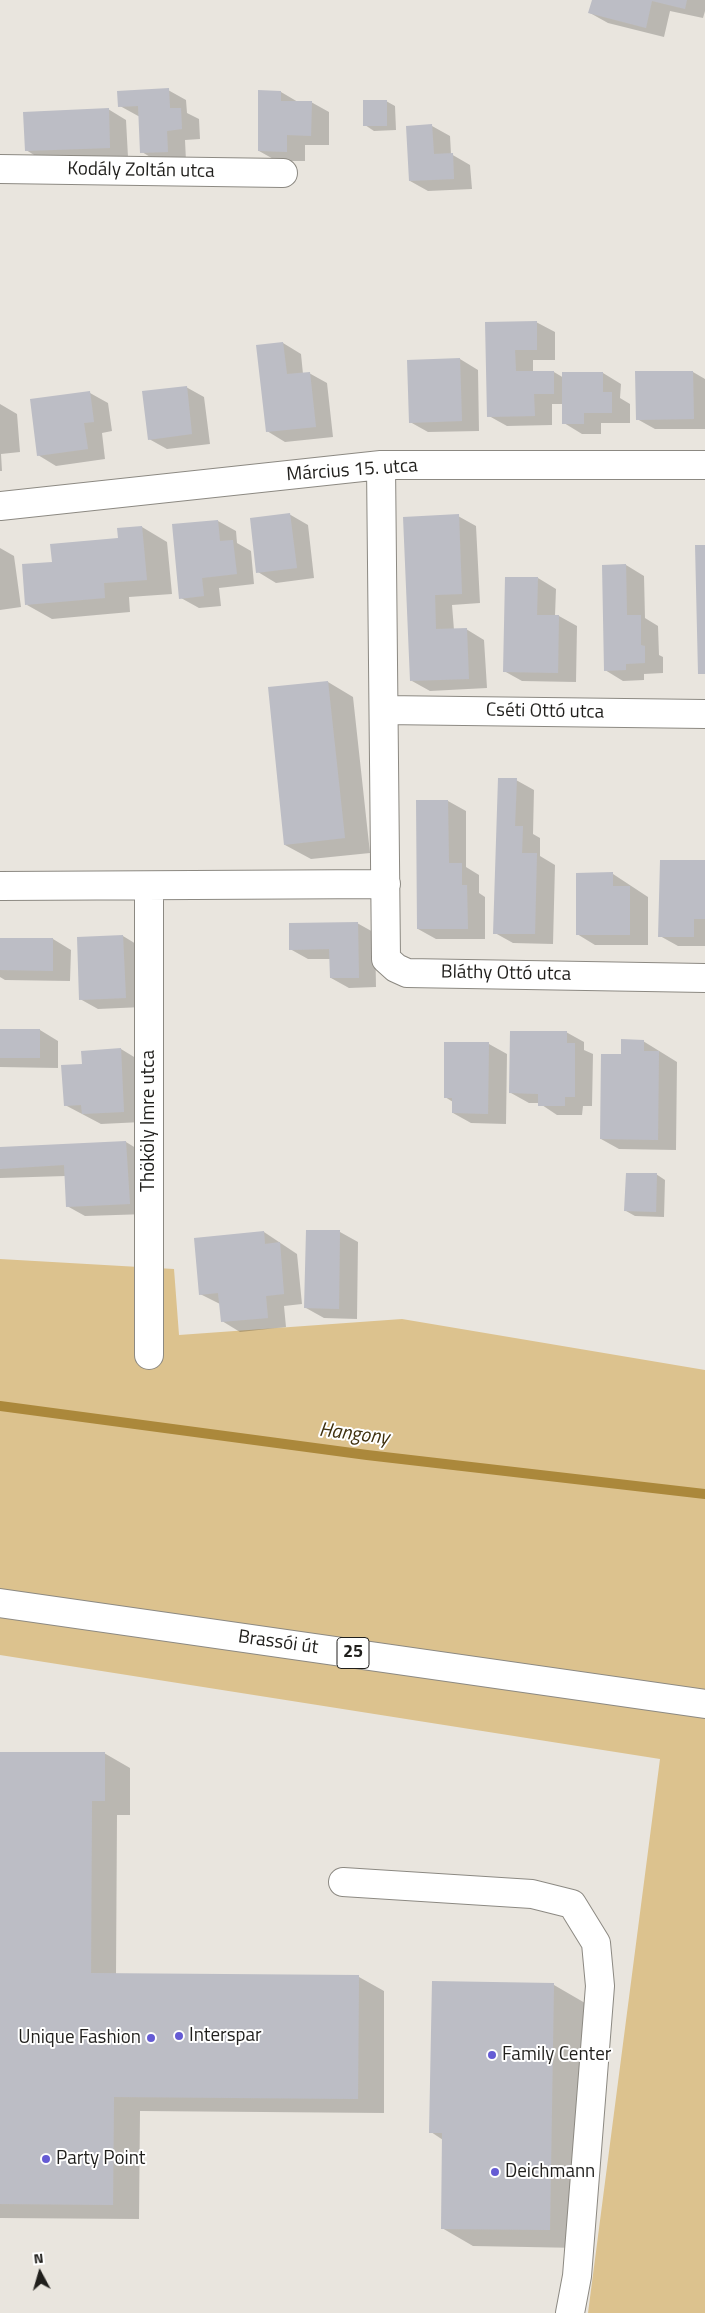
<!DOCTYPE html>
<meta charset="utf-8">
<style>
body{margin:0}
#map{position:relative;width:705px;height:2313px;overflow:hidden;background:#e9e5de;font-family:"Titillium Web",sans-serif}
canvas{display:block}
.north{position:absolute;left:15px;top:2248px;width:50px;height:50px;-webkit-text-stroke:4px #fff;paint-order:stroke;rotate:354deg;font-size:14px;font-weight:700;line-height:20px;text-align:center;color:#201f1c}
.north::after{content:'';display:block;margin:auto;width:18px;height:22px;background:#201f1c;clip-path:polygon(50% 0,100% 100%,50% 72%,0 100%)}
</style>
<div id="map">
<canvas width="705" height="2313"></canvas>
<div class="north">N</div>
</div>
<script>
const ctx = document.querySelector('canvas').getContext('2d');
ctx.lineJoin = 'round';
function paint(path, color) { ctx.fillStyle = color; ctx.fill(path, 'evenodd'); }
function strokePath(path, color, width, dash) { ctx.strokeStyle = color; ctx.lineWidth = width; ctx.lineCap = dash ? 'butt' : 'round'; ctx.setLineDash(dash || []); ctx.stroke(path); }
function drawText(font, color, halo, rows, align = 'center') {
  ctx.font = font + ' "Titillium Web",sans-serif'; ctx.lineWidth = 4; ctx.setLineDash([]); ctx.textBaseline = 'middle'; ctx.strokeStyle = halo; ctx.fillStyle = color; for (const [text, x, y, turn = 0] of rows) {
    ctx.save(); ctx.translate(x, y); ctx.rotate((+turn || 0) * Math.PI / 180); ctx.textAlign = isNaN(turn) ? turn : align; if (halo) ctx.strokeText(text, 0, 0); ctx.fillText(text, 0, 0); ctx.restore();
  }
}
paint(new Path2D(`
 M0,1259L174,1269L179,1335L402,1319L705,1370V2313H588L660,1759L0,1655Z`), '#dcc28e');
paint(new Path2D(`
 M593,0H705V11L703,18L670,11L664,37L608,23L590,13Z
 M168,90L186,100L187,113L199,119L200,139L185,140L186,161L160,163L142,152L140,117L120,106Z
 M281,92L298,102H311L329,112V145H305V161H277L259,151Z
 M386,101L395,106L396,130L374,131L365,125Z
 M108,109L126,120L128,157L44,161L26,150Z
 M432,126L450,136L451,154L470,165L472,189L428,191L410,181Z
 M536,322L555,332V360H533V372H554L564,378L603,373L621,384L620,398L630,404V423H601V434H582L564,423V404H552V425L507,426L489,416L487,323Z
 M283,343L301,354L303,374L309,373L327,383L333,437L285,442L267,431Z
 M460,359L478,370L479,431L428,432L410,422Z
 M693,372L705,379V429H655L637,419Z
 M186,387L204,397L210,444L167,449L149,439Z
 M90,393L108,403L112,431L102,433L105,459L56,466L38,455Z
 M0,404L17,414L20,452L1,454L2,471H0Z
 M289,514L308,525L314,578L276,583L258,572Z
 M458,516L476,526L480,603L452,605L454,630L466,629L484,640L487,688L430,691L412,681L405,518Z
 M218,521L236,531L237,543L251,551L254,584L219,588L221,606L199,608L181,598Z
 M142,527L167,542L172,594L129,597L130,612L52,619L27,605L53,563L119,539Z
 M0,548L14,556L21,607L0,610Z
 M626,565L644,576L645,618L658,626L659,655L663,657V673L644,674V680L623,681L605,670L603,566Z
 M538,578L556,589L555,616H559L577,626L576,682L522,681L504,671Z
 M328,682L353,697L370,853L311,859L285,845Z
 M516,780L534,790L533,834L540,838V856L555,865L553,944L513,943L495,933Z
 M448,801L466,811V867L479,875V893L485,897V939H436L418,929Z
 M705,862V946H678L660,936Z
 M613,874L648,897V945H595L577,934Z
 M357,923L375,933L376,987L349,988L331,978V959H308L290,949Z
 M123,936L141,947L143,1007L98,1009L80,999Z
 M0,939H53L71,950L70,981L5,980L0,977Z
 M0,1030H40L58,1041V1068L0,1067Z
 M566,1032L584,1042V1050L593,1054L592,1106H583L582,1115H557L539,1103H529L511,1093Z
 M643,1041L677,1062L676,1150L619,1149L601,1139L622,1056Z
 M489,1044L507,1054L506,1124L471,1123L453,1113V1102L445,1097Z
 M121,1049L139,1060L142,1122L101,1124L65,1105L83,1065Z
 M126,1142L144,1153L147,1214L85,1216L67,1206L66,1176L0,1178V1148Z
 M656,1174L665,1180L664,1217L635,1216L626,1211Z
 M307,1231L340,1232L358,1242L357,1319L324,1318L306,1308Z
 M264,1232L297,1254L302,1304L284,1306L286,1327L240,1332L222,1321L220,1304L200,1294L195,1239Z
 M0,1753H104L130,1768V1815H117L116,1975L359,1977L384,1991V2113L140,2111L139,2219L0,2218Z
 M433,1982L554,1985L585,2003L581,2248L473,2246L442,2228L443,2140L431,2132Z`), '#0003');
strokePath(new Path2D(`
 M0,1406L367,1455L705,1494`), '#ab883b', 10);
paint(new Path2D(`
 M592,0H687L685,9L652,1L646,28L588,13Z
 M169,88L170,108H181L182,129L167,131L168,152L140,153L138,106L118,107L117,91Z
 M258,90L281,91V101H312L311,136L287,135V152L258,151Z
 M363,100H387V126H363Z
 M109,108L110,148L25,151L23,112Z
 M432,124L434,154L453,153L454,179L409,181L406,126Z
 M537,321V350H515L516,371H554V394H534L535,416L487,417L485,322Z
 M283,342L287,374L310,372L316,427L266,432L256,345Z
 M460,358L462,421L409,423L407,360Z
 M635,371H693L694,419L636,420Z
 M562,372H603V392H612V413H584V424H562Z
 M187,386L192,434L148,440L142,391Z
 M90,391L94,422L84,423L88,449L37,456L30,399Z
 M290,513L297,568L256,573L250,518Z
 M459,514L462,594L435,595L436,629L467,628L469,679L410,681L403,517Z
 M218,520L220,541L233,540L237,574L202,578L204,596L179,599L172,524Z
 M142,526L147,580L104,583L105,598L25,605L22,564L52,562L50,544L118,538L117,528Z
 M695,545H705V674H698Z
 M626,564L627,615H641V645L645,646V663L626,664V670L604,671L602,565Z
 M505,577H538L537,615H559L558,673L503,672Z
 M328,681L345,838L284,845L268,687Z
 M498,778H517L515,826H523L522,853H537L535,934H493Z
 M416,800H448L449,863H462V885H467L468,929H417Z
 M660,860H705V919H694V937H658Z
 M613,872V886H630V935H576V873Z
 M358,922L359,978H330L329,949L289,950V923Z
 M123,935L126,998L79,1000L77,937Z
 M0,938H53V971L0,970Z
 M0,1029H40V1058H0Z
 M510,1031H567V1043H575V1097H565V1106H538V1094L509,1093Z
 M621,1039L644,1040V1051H659L658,1140L600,1139L601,1054H621Z
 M444,1042H489L488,1114L452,1113V1098H444Z
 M121,1048L124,1112L82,1114L81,1105L64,1106L61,1065L82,1064L81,1051Z
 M126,1141L130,1204L66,1207L64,1165L0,1169V1147Z
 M626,1173H657L656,1212L624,1211Z
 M306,1230H340L339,1309L304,1308Z
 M264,1231L265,1244L280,1242L284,1294L266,1296L268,1318L221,1322L218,1293L199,1295L194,1238Z
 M0,1752H105V1801H92L91,1973L359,1975L358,2099L114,2097L113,2205L0,2204Z
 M432,1981L554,1983L550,2230L441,2229L442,2133H429Z`), '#bcbdc5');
const street = new Path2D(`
 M0,169L283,173
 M381,465L386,959L396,968L407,973L705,978
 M0,506L381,465H705
 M384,710L705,714
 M0,886L386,884
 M149,886V1355
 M343,1882L532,1894L572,1904L596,1943L600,1986L577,2276L570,2313`);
const primary = new Path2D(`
 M0,1603L705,1704`);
strokePath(street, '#8c8982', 30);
strokePath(primary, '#8c8982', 30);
strokePath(street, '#fff', 28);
strokePath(primary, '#fff', 28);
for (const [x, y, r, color] of [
 [179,2036,5,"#655bd4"],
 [151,2038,5,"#655bd4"],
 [492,2055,5,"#655bd4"],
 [46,2159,5,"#655bd4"],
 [495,2172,5,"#655bd4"]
]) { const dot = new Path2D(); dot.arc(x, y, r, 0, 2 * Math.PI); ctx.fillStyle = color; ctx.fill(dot); strokePath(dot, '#fff', 2); }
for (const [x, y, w] of [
 [353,1653,32]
]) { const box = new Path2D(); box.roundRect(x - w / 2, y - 15.5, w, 31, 4); ctx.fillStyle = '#fff'; ctx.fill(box); strokePath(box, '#201f1c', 1); }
drawText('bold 18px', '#201f1c', null, [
 ["25",353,1653]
]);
drawText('19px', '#201f1c', '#fff', [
 ["Kodály Zoltán utca",141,171,1],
 ["Március 15. utca",352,471,-4],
 ["Cséti Ottó utca",545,712,1],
 ["Bláthy Ottó utca",506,974,1],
 ["Thököly Imre utca",149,1121,-90],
 ["Brassói út",278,1643,8]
]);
drawText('19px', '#201f1c', '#fff', [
 ["Interspar",189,2036],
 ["Unique Fashion",141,2038,"right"],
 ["Family Center",502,2055],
 ["Party Point",56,2159],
 ["Deichmann",505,2172]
], 'left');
drawText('italic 20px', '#3e2f0d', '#fff', [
 ["Hangony",354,1435,7]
]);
</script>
